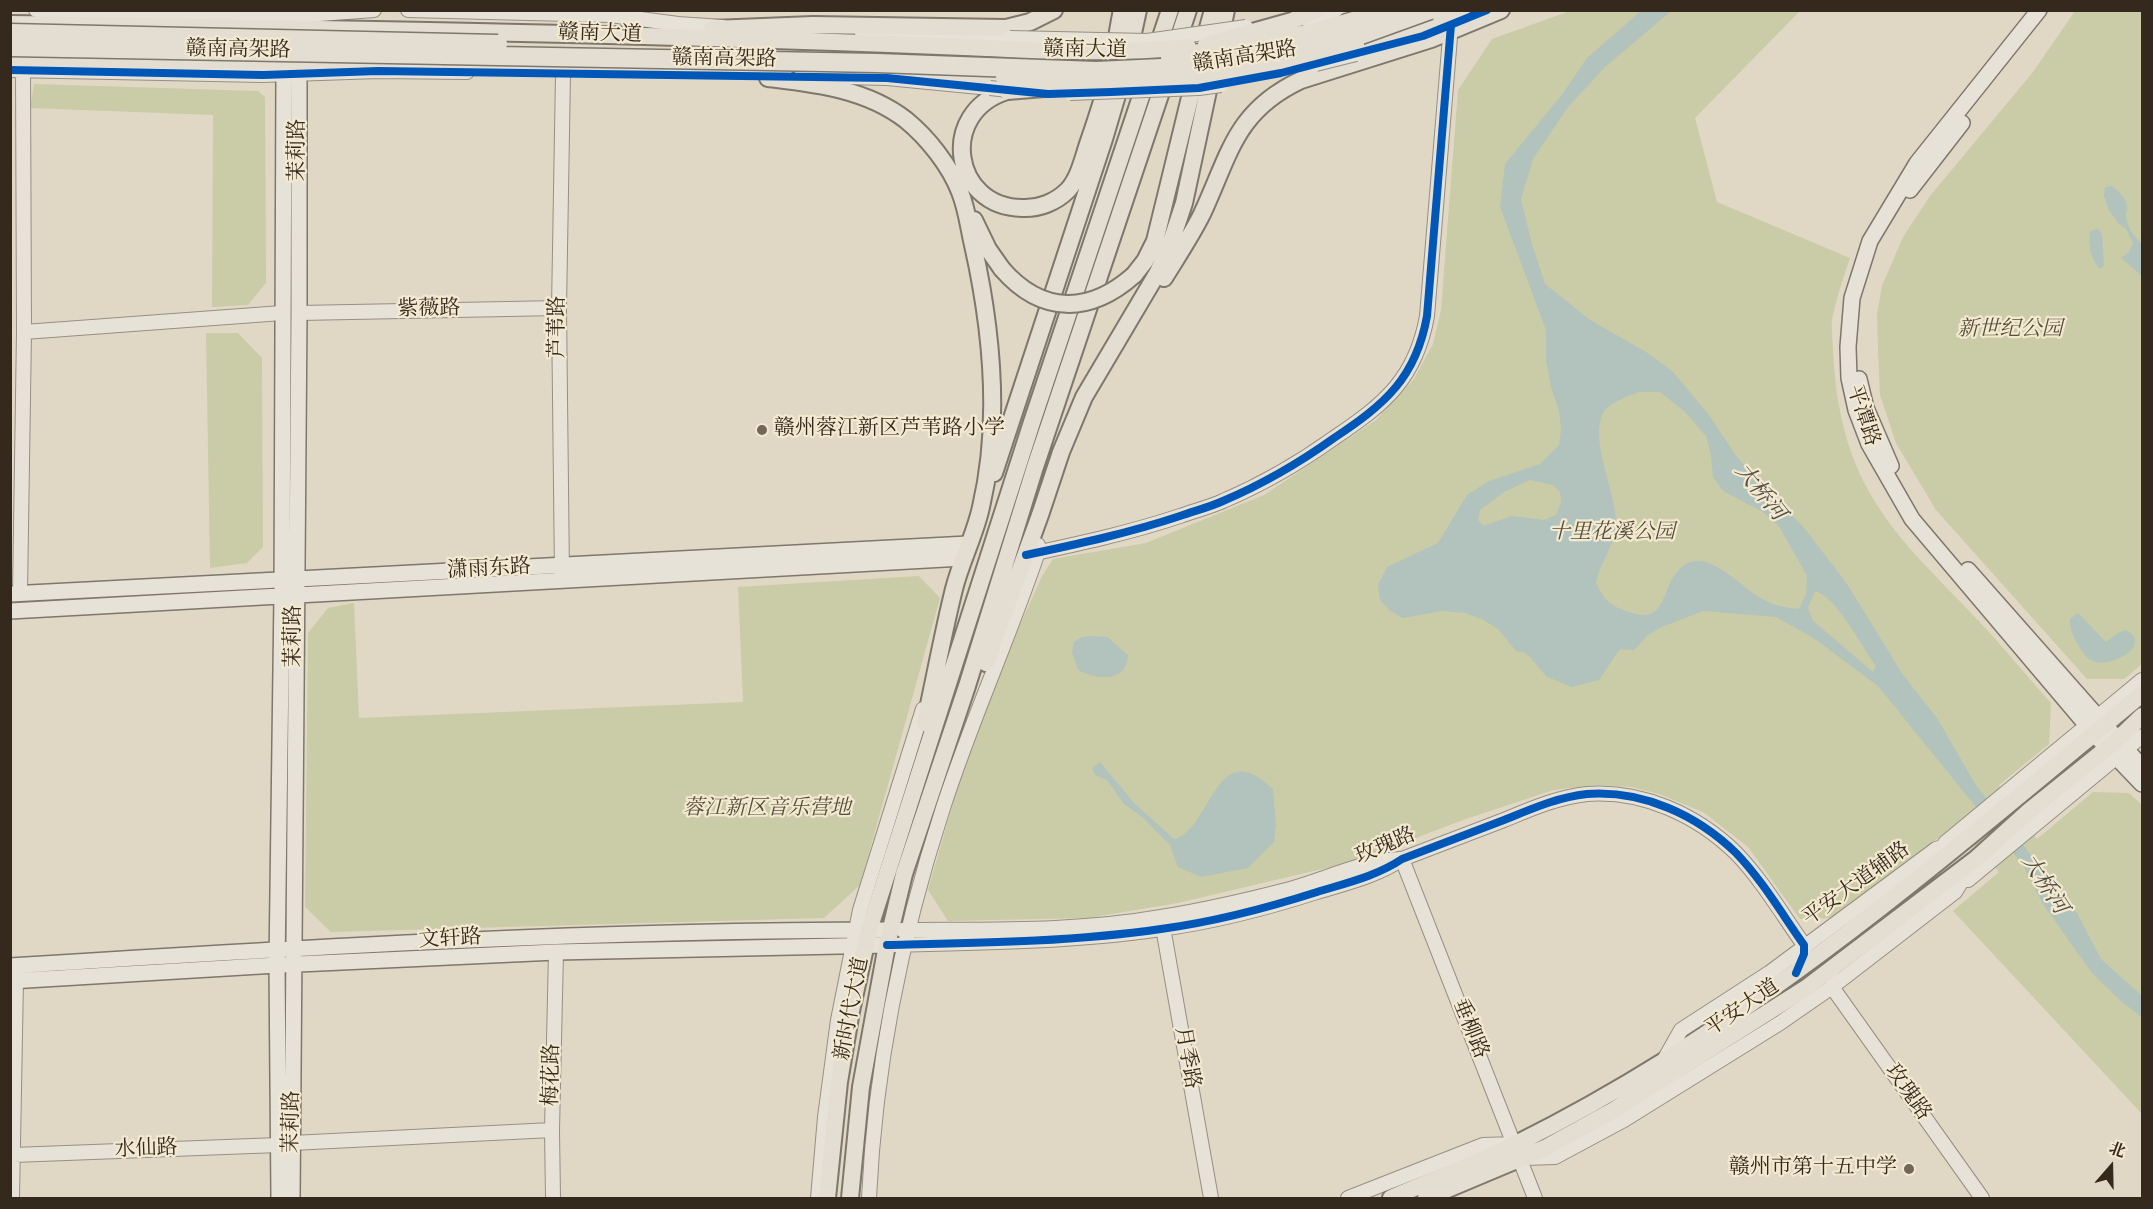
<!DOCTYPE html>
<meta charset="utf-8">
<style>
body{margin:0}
#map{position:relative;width:2153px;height:1209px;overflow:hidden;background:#e0d8c4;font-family:"IM FELL DW Pica","Noto Serif SC",serif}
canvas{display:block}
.frame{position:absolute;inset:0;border:12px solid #35281c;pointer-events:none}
.north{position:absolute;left:2081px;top:1137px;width:60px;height:60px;-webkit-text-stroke:4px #f3e9d0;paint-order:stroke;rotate:20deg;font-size:16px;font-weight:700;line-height:24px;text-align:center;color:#35281c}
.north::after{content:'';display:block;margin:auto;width:21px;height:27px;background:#35281c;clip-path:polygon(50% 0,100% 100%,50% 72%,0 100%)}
</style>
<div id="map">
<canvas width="2153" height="1209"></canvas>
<div class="frame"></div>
<div class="north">北</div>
</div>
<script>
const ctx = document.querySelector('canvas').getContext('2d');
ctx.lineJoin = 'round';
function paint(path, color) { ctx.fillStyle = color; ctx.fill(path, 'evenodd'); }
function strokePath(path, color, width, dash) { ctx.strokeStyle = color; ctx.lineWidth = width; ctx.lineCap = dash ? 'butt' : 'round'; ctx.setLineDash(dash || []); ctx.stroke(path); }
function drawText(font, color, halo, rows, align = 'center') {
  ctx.font = font + ' "IM FELL DW Pica","Noto Serif SC",serif'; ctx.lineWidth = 4.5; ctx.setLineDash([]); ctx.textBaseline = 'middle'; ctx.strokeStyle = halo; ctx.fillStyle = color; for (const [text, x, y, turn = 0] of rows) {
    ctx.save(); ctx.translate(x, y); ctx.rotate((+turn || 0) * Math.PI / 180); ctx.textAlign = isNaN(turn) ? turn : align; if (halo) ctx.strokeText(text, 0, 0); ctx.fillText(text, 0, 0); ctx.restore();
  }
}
paint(new Path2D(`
 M1570,11H1800L1695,118L1717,202L1850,258C1843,279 1836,299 1832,320C1831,330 1833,342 1833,352C1836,408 1847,460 1879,508C1905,548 1940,580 1972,614C2000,643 2025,674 2051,703L2049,744L1999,785L2037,839L2093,792L2129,793L2142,805V1114L1953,911L1999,872L1955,825L1835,918L1800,919L1748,847L1703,812L1659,794L1631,787L1597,785L1553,790L1463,820L1356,861L1178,903L1087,918L948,921L928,890L976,723L1042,576L1053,559L1146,543L1264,495L1376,420L1414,379L1433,344L1441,310L1458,90L1492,39Z
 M2075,11H2142V664L2124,679H2087L1936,510L1896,443L1880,395L1878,349L1877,314L1882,286L1903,237L1930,196L2033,72Z
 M34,84L258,91L265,97L266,283L248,305L212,307L213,115L30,108Z
 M206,333H238L262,358L263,547L247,563L210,568Z
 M919,576L940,598L860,885L824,918L331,932L305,907L308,633L328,608L354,603L359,718L743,702L738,587Z`), '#cacba7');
paint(new Path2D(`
 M1641,11H1671L1605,67L1568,107L1533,159L1521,199L1531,241L1545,284L1590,320L1646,352L1672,371L1709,415L1736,456L1805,529L1847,584L1903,675L1937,718L1975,784L2077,913L2101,959L2142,996V1017L2122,1002L2092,973L2043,904L2023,865L1878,686L1815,639L1776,617L1703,611L1662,627L1648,635L1634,650L1620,649L1599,680L1571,687L1546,676L1530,657L1524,652L1516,651L1498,629L1482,619L1465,613L1442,611L1403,618L1389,610L1380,600L1378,585L1387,567L1438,543L1467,495L1489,481L1540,464L1559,445L1561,429L1559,411L1551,387L1546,360V330L1500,207L1505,164L1561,96L1587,58ZM1639,392H1660L1684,411L1706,436L1711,455L1713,477L1723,491L1763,512L1779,526L1807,576L1806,594L1799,609C1787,608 1775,606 1764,600C1744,590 1712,552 1688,563C1659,576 1672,628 1629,612C1609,605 1606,602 1596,583C1600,562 1616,544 1616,522C1616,493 1589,439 1603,413C1609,403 1628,396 1639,392ZM1530,480L1553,485L1560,492L1561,503L1556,515L1544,520L1512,516L1483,526L1478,520L1480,510L1504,492ZM1815,591C1836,596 1862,647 1876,666L1873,672L1813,621L1808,608Z
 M2112,186C2118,191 2125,197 2127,205C2128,211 2126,209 2126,215C2126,226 2134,237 2142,244V276L2121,258L2129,252L2133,243L2126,229L2118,223L2109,210L2104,196L2105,187Z
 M2098,229L2102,234L2104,266L2100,269C2091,261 2088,243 2090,231Z
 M2078,613L2106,642L2118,633L2126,630C2153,646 2113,666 2096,662C2087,660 2083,653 2079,646C2073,636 2070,631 2070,619Z
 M1092,636L1107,637L1128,655C1127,683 1096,680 1078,670L1072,652L1074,642L1082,637Z
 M1100,762L1134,803L1174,839C1207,832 1214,754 1254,775C1261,778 1267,784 1273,789L1276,825L1274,842L1248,868L1201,877L1178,867L1170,845L1142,817L1124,804L1107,780L1095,775L1092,768Z`), '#b1c3bc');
const tertiary = new Path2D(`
 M36,10L265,18L374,10
 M408,10L610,15L678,24L723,27
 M862,33L1010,38
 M10,70L263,75L378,71L467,72
 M801,76L887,78L990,88
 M299,313L559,308
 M24,332L282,313
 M1026,555C1078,544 1129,533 1180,516C1194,511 1210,507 1223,501C1263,484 1299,463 1334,438C1385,404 1416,378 1427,316L1451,25
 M562,576L559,308L563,74
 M20,593L24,332L23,70
 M1945,843L2142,680
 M1402,859L1535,1198
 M1968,880L2142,736
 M1162,922L1211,1198
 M902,930C988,929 1076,932 1161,917C1204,910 1248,900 1290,889C1326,879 1362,861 1400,859
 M887,945C978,943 1071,942 1161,929C1213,922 1267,908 1317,892C1346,883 1377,876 1402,859C1436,846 1470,833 1504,820C1531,809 1558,797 1587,794C1643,790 1697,815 1736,853C1762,880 1782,914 1804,945V954L1797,971
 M1833,978L1832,987L1982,1198
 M1664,1060L1681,1030L1769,973L1936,849L1961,841
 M292,1143L552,1130
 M13,1155L279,1145
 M1525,1158L1555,1157L1624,1120L1780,1023L1832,987L1955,892L1973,863
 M12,1198L16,980
 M553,1198L552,1130L556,952
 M818,1198L825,1117L838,1020L860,910L923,709
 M869,1198C875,1066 902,934 943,808C971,721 1009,638 1038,552V545
 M1348,1198L1483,1145L1513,1144`);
const secondary = new Path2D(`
 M2039,10L1917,163L1870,241L1852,298L1848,347L1849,378L1856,410L1869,444L1912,519L2094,734L2142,784
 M1910,190L1962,123
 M1859,379L1866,408L1891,466
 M1968,570L2142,767
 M10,594L968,544
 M10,611L963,558
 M10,966C304,947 596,930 890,930
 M10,981L277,965L556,952L887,945
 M279,1198L277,965L282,595L284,74
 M292,1198L299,313V74`);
const primary = new Path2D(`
 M10,24C343,29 676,34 1009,49
 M712,29L813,25L1006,28L1030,22L1054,10
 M1362,43L1427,23L1462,10
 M1219,44L1226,10
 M1203,46L1213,10
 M1175,49L1188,10
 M10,58L391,63
 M450,64L784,70
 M915,73L1004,78
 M768,78C817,84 866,89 906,120C928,138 950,166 960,192C967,209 969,228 973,245C992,330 1001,422 981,507C975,535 961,561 954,589C943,633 935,678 925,723
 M1007,91C938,112 952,207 1022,208C1039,209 1056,202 1068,190C1079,178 1083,159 1088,144C1097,118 1106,91 1112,65C1116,47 1118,28 1122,10
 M974,220L988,249L1002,269
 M1134,275L1145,261L1155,241L1196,73
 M1164,278C1177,257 1191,236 1202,214C1230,154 1235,111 1301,80L1431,39L1501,10
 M994,473L1104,139L1126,65L1138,10
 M986,663L1040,515L1061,452L1084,397L1158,272L1172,239L1184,203L1212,72
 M827,1198L839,1082L851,1011L869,930L1032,422L1170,10
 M850,1198L861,1087L887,945L904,874L967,686L1035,467L1166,77
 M1391,1198C1432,1180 1476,1164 1516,1144C1566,1119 1616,1091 1664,1061C1835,954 1987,822 2142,694
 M1426,1198L1545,1148L1614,1110L1806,988L1977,858L2029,811L2117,740L2142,716`);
strokePath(tertiary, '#968f83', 16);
strokePath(secondary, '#7e776c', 18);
strokePath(primary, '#7e776c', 20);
strokePath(tertiary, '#e7e2d8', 14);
strokePath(secondary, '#e7e2d8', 15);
strokePath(primary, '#e3ddd2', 16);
const tertiaryBridge = new Path2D(`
 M1306,19L1336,10
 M1010,38L1147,41L1246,27
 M1316,64L1356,54
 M990,88L1018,91
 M1070,93L1199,88L1221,85`);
const primaryBridge = new Path2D(`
 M1206,45L1292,21L1316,10
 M1009,49C1069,52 1128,53 1188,47
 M1004,78H1060
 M1095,79C1136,80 1179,83 1220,77C1266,70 1311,57 1356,45
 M1007,91L1107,83
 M1002,269C1042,315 1090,314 1134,275`);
const trunkBridge = new Path2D(`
 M10,33L498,44
 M10,47L877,63L1096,71L1227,65L1358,36L1430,10
 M1170,57L1246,47L1320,31L1391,10`);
strokePath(tertiaryBridge, '#968f83', 16, []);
strokePath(primaryBridge, '#7e776c', 20, []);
strokePath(trunkBridge, '#7e776c', 21, []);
strokePath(tertiaryBridge, '#e7e2d8', 14);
strokePath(primaryBridge, '#e3ddd2', 16);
strokePath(trunkBridge, '#e3ddd2', 18);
strokePath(new Path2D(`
 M10,70L263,75L378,71L887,78L1048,94L1111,92L1199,88L1281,73L1423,36L1487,10
 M1026,555C1078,544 1129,533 1180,516C1194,511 1210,507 1223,501C1263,484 1299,463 1334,438C1385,404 1416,378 1427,316L1451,25
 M887,945C978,943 1071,942 1161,929C1213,922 1267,908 1317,892C1346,883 1377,876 1402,859C1436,846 1470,833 1504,820C1531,809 1558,797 1587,794C1643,790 1697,815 1736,853C1762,880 1782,914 1804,945V954L1796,973`), '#0057b8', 8);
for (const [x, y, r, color] of [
 [762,430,6,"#716657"],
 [1909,1169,6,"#716657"]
]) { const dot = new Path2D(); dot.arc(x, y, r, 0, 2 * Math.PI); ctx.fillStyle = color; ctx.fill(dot); strokePath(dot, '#f3e9d0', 2); }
drawText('21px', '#35281c', '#f3e9d0', [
 ["赣南大道",600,35,2],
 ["赣南高架路",238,51,1],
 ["赣南大道",1085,51,1],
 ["赣南高架路",1245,58,-9],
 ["赣南高架路",724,60,1],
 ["茉莉路",299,150,-90],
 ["紫薇路",429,310,-1],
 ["芦苇路",559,327,-90],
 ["平潭路",1862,416,72],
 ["潇雨东路",489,570,-3],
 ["茉莉路",295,636,-90],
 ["玫瑰路",1386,847,-23],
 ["平安大道辅路",1857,885,-36],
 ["文轩路",450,940,-3],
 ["新时代大道",853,1009,-79],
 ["平安大道",1743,1009,-34],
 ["垂柳路",1469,1029,68],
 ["月季路",1186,1058,80],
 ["梅花路",553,1075,-89],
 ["玫瑰路",1907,1093,55],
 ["茉莉路",293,1122,-89],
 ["水仙路",146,1150,-2]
]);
drawText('italic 21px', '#564e39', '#f3e9d0', [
 ["新世纪公园",2010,331],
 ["十里花溪公园",1612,534],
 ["蓉江新区音乐营地",767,810]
]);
drawText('21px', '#35281c', '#f3e9d0', [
 ["赣州蓉江新区芦苇路小学",774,430],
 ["赣州市第十五中学",1897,1169,"right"]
], 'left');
drawText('italic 22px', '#4f4c43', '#f3e9d0', [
 ["大桥河",1759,493,51],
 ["大桥河",2043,885,57]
]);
</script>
